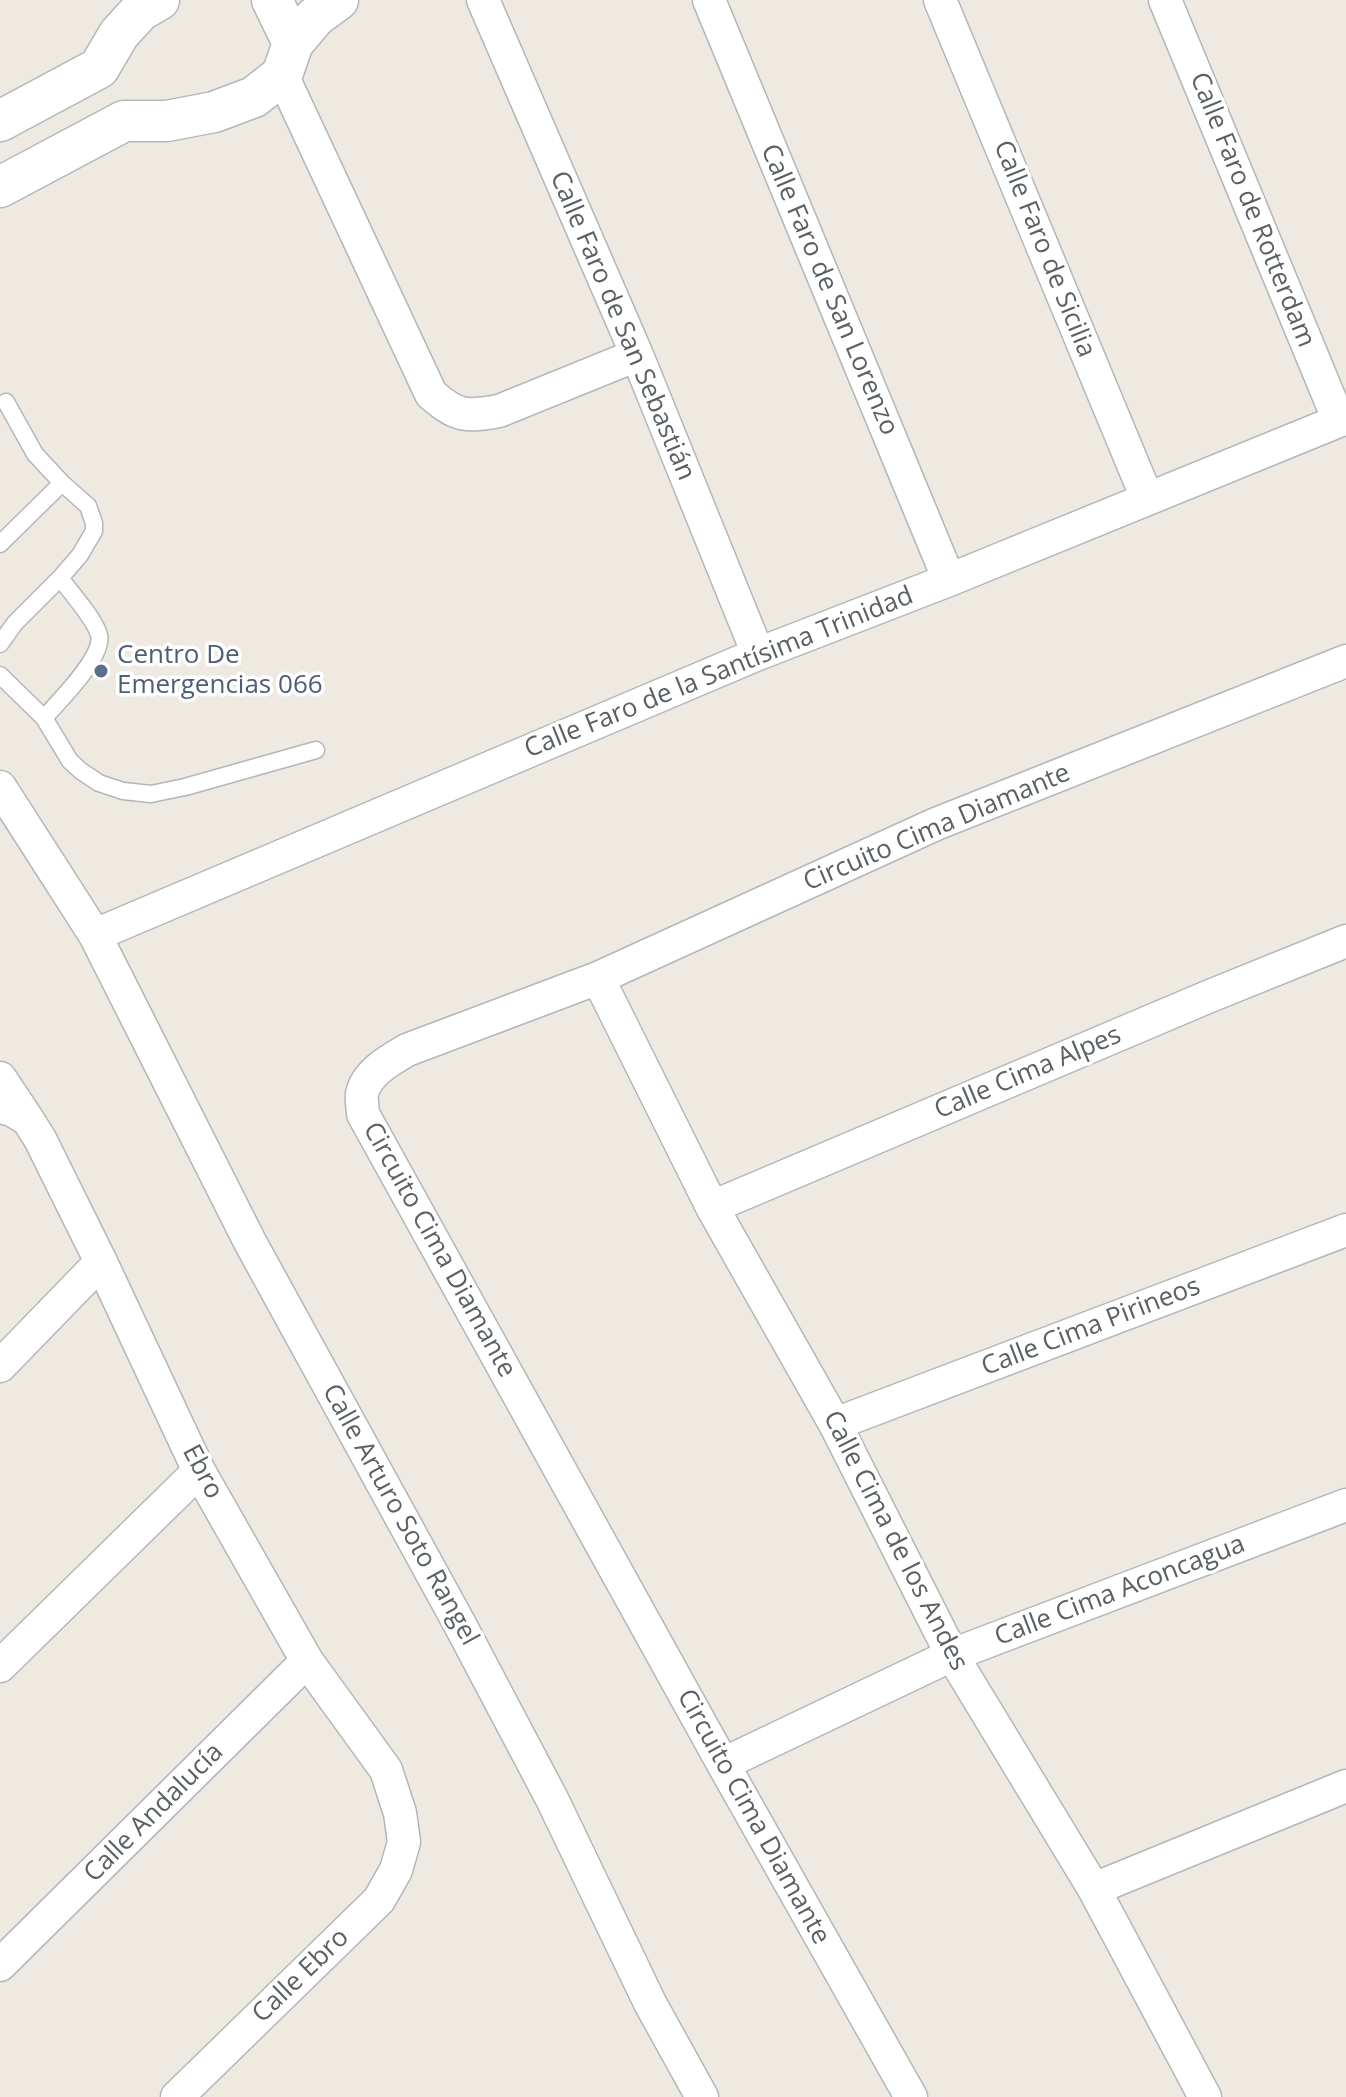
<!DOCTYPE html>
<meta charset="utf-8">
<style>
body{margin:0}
canvas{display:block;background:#eeeae2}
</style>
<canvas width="1346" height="2097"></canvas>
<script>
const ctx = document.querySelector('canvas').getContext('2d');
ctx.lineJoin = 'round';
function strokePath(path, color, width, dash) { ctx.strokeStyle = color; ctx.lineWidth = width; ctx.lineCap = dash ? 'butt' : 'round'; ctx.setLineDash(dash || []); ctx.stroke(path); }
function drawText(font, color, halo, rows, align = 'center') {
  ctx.font = font + ' "Open Sans",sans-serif'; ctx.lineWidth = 7; ctx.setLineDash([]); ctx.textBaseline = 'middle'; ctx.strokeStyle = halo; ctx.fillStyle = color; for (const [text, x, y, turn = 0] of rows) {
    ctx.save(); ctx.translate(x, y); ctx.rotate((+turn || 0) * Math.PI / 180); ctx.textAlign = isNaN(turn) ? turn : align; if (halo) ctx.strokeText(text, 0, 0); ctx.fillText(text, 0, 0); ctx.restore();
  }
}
const service = new Path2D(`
 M0,544L62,483
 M0,644L15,623L60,578L80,555L94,531V523L88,506L62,483L35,454L6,402
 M0,675L44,718L70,761L81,771L99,783L123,791L151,794L185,787L316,750
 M44,718C59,701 104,657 99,635C96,621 70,591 60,578`);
const minor = new Path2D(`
 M483,0L637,355L758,654
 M709,0L949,580
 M940,0L1147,498
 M1165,0L1339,421
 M282,75L431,394C457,417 466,417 499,411L637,355
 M0,787L95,935L250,1242L458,1621L552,1799L650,2003L702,2097
 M95,935L758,654L949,580L1346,418
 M598,978L712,1207L835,1424L952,1655L1094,1889L1205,2097
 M0,1078L28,1120
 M0,1107L12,1110L28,1120L40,1139L101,1262L199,1471L307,1661L386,1770L400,1813L404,1842L396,1870L379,1900L177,2097
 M712,1207L1210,996L1346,941
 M0,1366L101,1262
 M835,1424L1346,1230
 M0,1666L199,1471
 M723,1764L952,1655L1346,1505
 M1094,1889L1346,1786
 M0,1965L307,1661
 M911,2097L723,1764L363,1114C363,1108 361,1100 362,1094C366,1073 390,1060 407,1050L598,978L936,824L1346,661`);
const tertiary = new Path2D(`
 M272,0L293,43
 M0,121L99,68L119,34L140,11L159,0
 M0,187L124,121H167L214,112L254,97L282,75L293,43L315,17L338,0`);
strokePath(service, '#b3b6ba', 19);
strokePath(minor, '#b3b6ba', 35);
strokePath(tertiary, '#b3b6ba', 43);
strokePath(service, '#fff', 16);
strokePath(minor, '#fff', 32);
strokePath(tertiary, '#fff', 40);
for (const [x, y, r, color] of [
 [101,671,8,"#5c6f8a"]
]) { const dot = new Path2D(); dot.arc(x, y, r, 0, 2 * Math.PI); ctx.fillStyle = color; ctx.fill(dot); strokePath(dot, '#fff', 3); }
drawText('26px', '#5a6064', '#fff', [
 ["Calle Faro de Rotterdam",1252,210,68],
 ["Calle Faro de Sicilia",1044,249,68],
 ["Calle Faro de San Lorenzo",829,290,67],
 ["Calle Faro de San Sebastián",622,326,67],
 ["Calle Faro de la Santísima Trinidad",719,673,-22],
 ["Circuito Cima Diamante",937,828,-23],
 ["Calle Cima Alpes",1028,1073,-23],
 ["Circuito Cima Diamante",439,1250,61],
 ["Calle Cima Pirineos",1091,1327,-21],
 ["Ebro",202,1472,62],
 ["Calle Arturo Soto Rangel",400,1515,61],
 ["Calle Cima de los Andes",895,1541,63],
 ["Calle Cima Aconcagua",1120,1591,-21],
 ["Calle Andalucía",154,1813,-45],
 ["Circuito Cima Diamante",753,1817,61],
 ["Calle Ebro",301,1976,-44]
]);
drawText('26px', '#4e5e75', '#fff', [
 ["Centro De",117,656],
 ["Emergencias 066",117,686]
], 'left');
</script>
